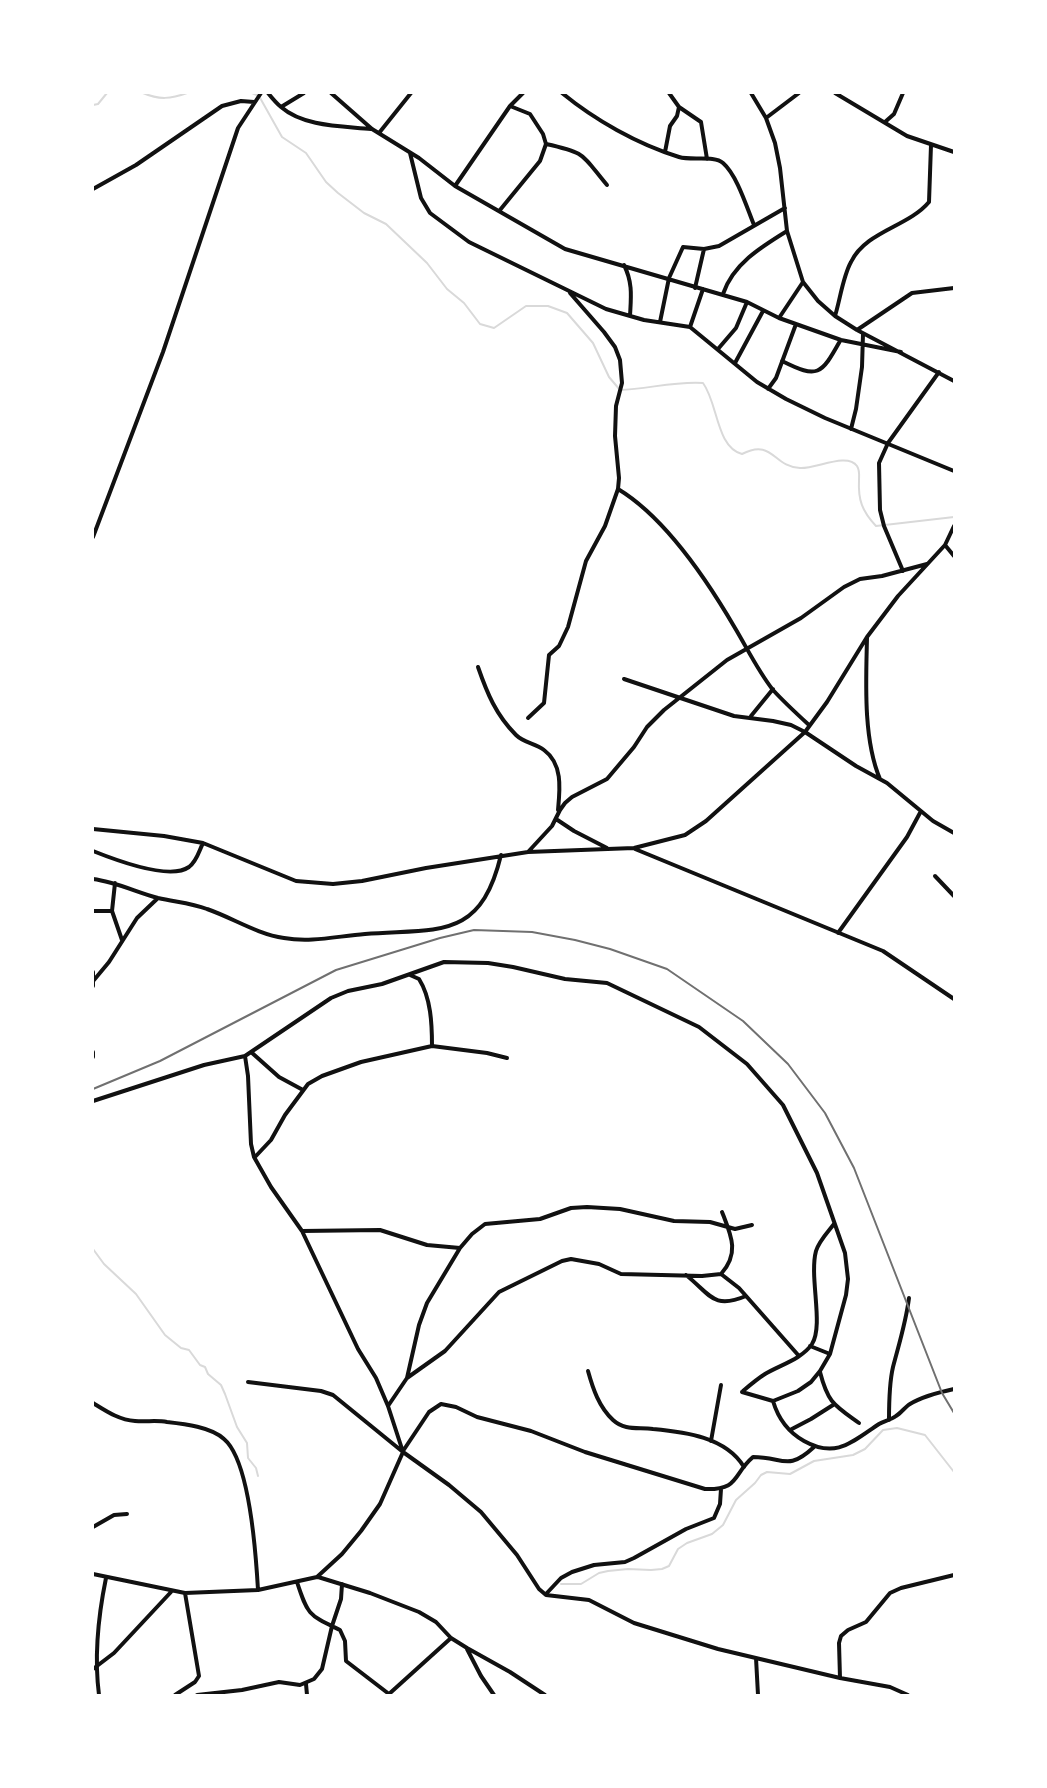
<!DOCTYPE html>
<style>
body{margin:0}
#map{position:relative;width:1047px;height:1788px;overflow:hidden;background:#fff;font-family:"PT Serif",serif}
canvas{display:block}
.frame{position:absolute;inset:0;border:94px solid #fff;pointer-events:none}
</style>
<div id="map">
<canvas width="1047" height="1788"></canvas>
<div class="frame"></div>
</div>
<script>
const ctx = document.querySelector('canvas').getContext('2d');
ctx.lineJoin = 'round';
function strokePath(path, color, width, dash) { ctx.strokeStyle = color; ctx.lineWidth = width; ctx.lineCap = dash ? 'butt' : 'round'; ctx.setLineDash(dash || []); ctx.stroke(path); }
strokePath(new Path2D(`
 M143,93C159,100 171,99 187,93
 M252,93L259,96L282,137L306,153L326,182L338,193L364,213L386,224L427,263L447,289L464,303L480,324L494,328L526,306H548L567,313L593,343L609,377L620,390C648,389 675,381 703,383C718,403 716,447 742,454C773,438 773,467 800,468C816,469 847,452 857,466C860,471 859,475 859,480C858,500 862,511 876,526L954,517
 M93,105L98,104L107,93
 M93,1249L104,1264L136,1294L165,1335L181,1348L189,1350L200,1365L205,1367L208,1374L221,1385L225,1394L237,1427L247,1443L248,1458L256,1468L258,1476
 M561,1584H581L599,1573L608,1571L628,1569L651,1570L662,1569L669,1566L678,1549L687,1543L712,1534L723,1525L736,1500L755,1483L761,1475L767,1472L790,1474L814,1461L853,1455L865,1449L883,1430L897,1428L925,1435L954,1472`), '#d9d9d9', 2);
strokePath(new Path2D(`
 M268,93C272,98 276,103 281,107C304,127 343,126 371,129
 M331,93L372,129L419,158L455,186L565,249L747,302L779,318L841,340L901,352
 M562,93C595,120 637,144 679,157C692,161 714,155 723,163C737,175 747,208 754,225
 M669,93L679,107L701,122L707,159
 M751,93L766,118L775,143L780,168L787,231L803,282L818,301L835,316L857,330L954,381
 M835,93L907,136L954,152
 M281,107L304,93
 M766,118L799,93
 M885,122L894,114L903,93
 M379,133L411,93
 M546,144C587,153 581,154 607,185
 M665,152L670,126L677,116L679,107
 M410,153L421,198L430,213L469,242L606,309L644,320L690,327L757,382L786,399L825,418L954,471
 M455,186L510,106L523,93
 M93,189L136,165L222,106L241,101L254,102
 M500,210L540,161L546,144L543,134L530,114L510,106
 M624,265C633,283 631,297 630,316
 M695,288L704,249
 M723,294C733,264 761,247 787,231
 M835,316C840,300 843,276 851,262C866,231 908,227 929,202L931,145
 M779,318L803,282
 M660,322L669,278L683,247L704,249L719,246L785,208
 M690,327L703,289
 M857,330L912,293L954,288
 M718,349L736,328L747,302
 M782,361C818,379 821,375 840,341
 M735,363L763,311
 M768,389L776,378L796,324
 M851,429L856,409L862,367L863,334
 M618,489C666,518 707,580 735,628C747,648 758,671 773,690C784,702 797,714 809,725
 M93,537L163,352L238,128L261,93
 M945,545L954,556
 M903,571L884,526L880,510L879,463L888,443L939,372
 M867,638C866,681 863,739 880,779
 M478,667C487,693 496,715 516,735C524,743 535,743 544,750C563,764 560,789 558,810
 M624,679L734,716L773,721L791,725L805,732L856,766L887,783L933,821L954,833
 M751,716L773,689
 M528,718L544,703L549,655L559,646L568,627L586,561L605,526L618,489L619,478L615,436L616,406L622,383L620,360L615,347L604,332L570,293
 M556,819L574,831L607,848
 M93,829L164,836L203,843L296,881L333,884L362,881L426,868L528,852L634,848L685,835L706,821L805,732L827,702L867,637L898,596L945,545L954,526
 M635,849L883,951L954,999
 M93,851C113,859 169,881 189,867C197,861 199,851 203,843
 M528,852L552,826L560,810L565,803L572,797L607,779L634,747L647,727L664,710L727,660L801,618L844,587L860,579L882,576L927,564
 M935,876L954,896
 M93,879C116,882 136,892 158,898C175,902 191,903 207,909C233,918 257,934 284,938C311,943 338,936 365,934C437,928 480,942 501,855
 M115,883L112,911L122,940
 M93,911H112
 M838,933L907,837L921,811
 M93,972V986
 M410,975L419,979C431,998 432,1024 432,1046
 M94,980L109,962L137,918L158,898
 M93,1052V1057
 M251,1052L279,1077L303,1090
 M93,1101L204,1065L245,1056L331,998L348,991L382,984L444,962L488,963L513,967L565,979L607,983L699,1027L747,1064L783,1105L817,1173L845,1253L848,1279L846,1295L830,1354L820,1371L811,1382L798,1391L773,1401
 M255,1157L271,1140L285,1115L308,1084L322,1076L361,1062L432,1046L487,1053L507,1058
 M302,1231L380,1230L427,1245L460,1248
 M721,1274L739,1288L799,1356
 M686,1275C710,1294 713,1310 746,1296
 M810,1346L830,1354
 M588,1371C593,1389 599,1407 613,1420C625,1431 638,1427 653,1429C685,1432 726,1437 744,1467
 M820,1372C828,1403 834,1405 859,1423
 M407,1378L445,1351L499,1292L562,1261L571,1259L599,1264L621,1274L702,1276L721,1274C740,1253 731,1235 722,1212
 M248,1382L321,1391L333,1395L403,1452L449,1485L481,1512L517,1555L539,1589L546,1595L589,1600L634,1623L718,1649L840,1678L890,1687L908,1695
 M743,1391C750,1385 757,1379 765,1374C780,1365 802,1359 812,1344C824,1325 809,1277 816,1251C819,1241 827,1233 834,1224
 M742,1392L773,1401C778,1418 788,1432 804,1441C836,1459 852,1442 879,1424C884,1421 891,1420 896,1416C901,1413 905,1407 910,1404C923,1396 940,1392 954,1389
 M93,1403C106,1411 119,1420 135,1421C146,1422 157,1420 167,1422C185,1424 211,1427 224,1439C250,1461 256,1555 258,1590
 M388,1406L407,1378L419,1325L427,1303L460,1248L472,1234L485,1224L540,1219L571,1208L587,1207L620,1209L674,1221L710,1222L735,1229L752,1225
 M889,1420C889,1402 889,1384 893,1367C899,1344 906,1322 909,1298
 M790,1430L811,1419L833,1405
 M711,1441L721,1385
 M403,1451L429,1412L441,1404L456,1407L477,1417L531,1431L585,1452L705,1489C740,1490 732,1475 753,1457C784,1457 787,1472 814,1447
 M93,1527L114,1515L127,1514
 M93,1574L185,1593L258,1590L317,1577L342,1554L361,1531L380,1504L403,1452L388,1406L376,1378L358,1349L302,1231L271,1187L254,1157L251,1144L248,1076L245,1056
 M318,1577L370,1593L419,1612L436,1622L451,1638L467,1648L510,1672L545,1695
 M297,1582C308,1616 309,1615 340,1630L345,1641L346,1661L389,1694
 M546,1594L561,1578L572,1572L594,1565L625,1562L634,1558L686,1529L714,1518L720,1504L721,1489
 M467,1649L481,1676L494,1695
 M756,1658L758,1695
 M93,1669L114,1653L171,1592
 M840,1678L839,1643L841,1636L848,1630L866,1622L890,1593L901,1588L954,1575
 M306,1684L307,1695
 M389,1694L451,1638
 M99,1695C94,1656 98,1617 106,1578
 M175,1695L195,1682L199,1676L185,1593
 M197,1695L242,1690L279,1682L300,1685L314,1679L322,1669L332,1626L341,1599L342,1584`), '#111', 4);
strokePath(new Path2D(`
 M93,1089L160,1061L336,970L440,938L474,930L532,932L575,940L610,949L667,969L743,1021L788,1064L825,1113L854,1168L942,1393L954,1413`), '#707070', 2);
</script>
